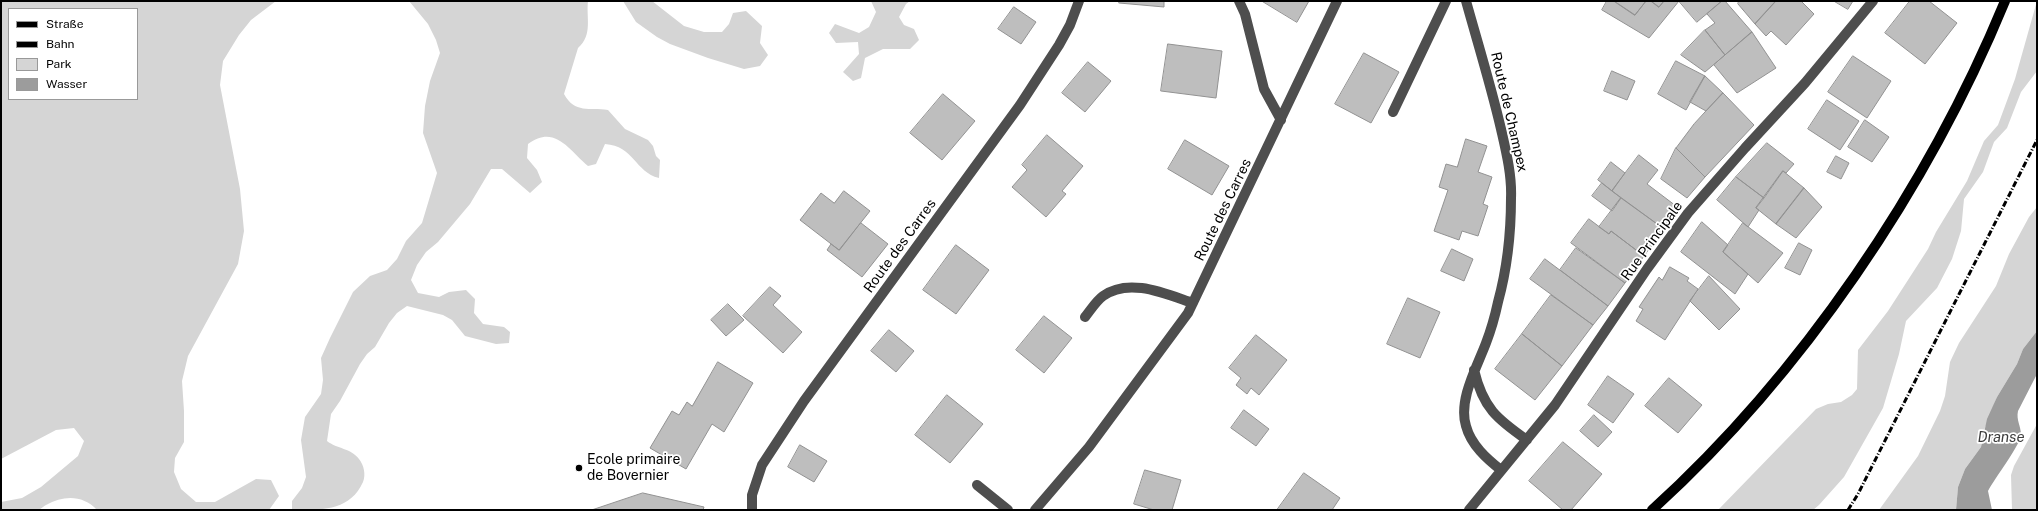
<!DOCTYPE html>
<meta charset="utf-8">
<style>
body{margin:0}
#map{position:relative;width:2038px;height:511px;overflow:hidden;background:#fff;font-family:"Public Sans",sans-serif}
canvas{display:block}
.frame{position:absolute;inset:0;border:2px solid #000;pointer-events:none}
.legend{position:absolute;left:8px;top:8px;width:130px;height:92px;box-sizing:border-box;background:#fff;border:1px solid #999;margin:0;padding:5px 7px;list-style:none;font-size:12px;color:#000}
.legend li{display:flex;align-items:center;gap:8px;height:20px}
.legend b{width:20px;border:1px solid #999}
</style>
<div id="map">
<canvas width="2038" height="511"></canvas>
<div class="frame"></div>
<ul class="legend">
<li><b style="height:5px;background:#000"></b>Straße</li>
<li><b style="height:5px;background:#000"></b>Bahn</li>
<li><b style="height:11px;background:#d5d5d5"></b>Park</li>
<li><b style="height:11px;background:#9c9c9c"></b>Wasser</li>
</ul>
</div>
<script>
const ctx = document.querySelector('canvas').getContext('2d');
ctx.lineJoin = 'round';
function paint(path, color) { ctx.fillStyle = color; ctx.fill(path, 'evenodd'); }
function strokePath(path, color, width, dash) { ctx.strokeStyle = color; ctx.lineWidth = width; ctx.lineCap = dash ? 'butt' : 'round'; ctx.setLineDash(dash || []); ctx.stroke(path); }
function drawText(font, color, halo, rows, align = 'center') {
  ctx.font = font + ' "Public Sans",sans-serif'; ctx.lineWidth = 3.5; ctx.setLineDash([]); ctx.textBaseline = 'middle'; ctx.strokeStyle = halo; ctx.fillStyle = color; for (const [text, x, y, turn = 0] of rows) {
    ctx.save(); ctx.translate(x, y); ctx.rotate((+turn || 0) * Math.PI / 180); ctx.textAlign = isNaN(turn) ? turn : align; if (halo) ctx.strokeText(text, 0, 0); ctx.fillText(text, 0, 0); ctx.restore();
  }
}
paint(new Path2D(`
 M1,1H276L251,20L239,35L223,61L220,85L240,189L244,231L238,264L188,356L182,381L184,411V442L175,458L174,472L181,489L196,502H215L256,479L271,480L279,496L269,510H97C83,495 64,495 46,505C44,506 41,509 38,510C30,511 10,510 1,510V502L22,498L41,487L78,456L84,441L74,428L56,430L1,459ZM9,9H137V99H9Z
 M409,1H588C586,18 593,35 578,48L564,94C575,114 589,107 608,110L625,129L648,140L653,146L656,156L660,160L659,178C635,172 634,146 605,144L596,164L588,166C569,150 555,124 528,144L527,158L537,170L542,182L530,193L502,169H491L470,204L438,242L426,252L417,265L411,280L418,293L439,297L449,292L466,290L475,299L474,313L483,324L504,327L510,332L509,343L496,344L465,336L452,320L443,315L407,306L397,313L389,323L375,347L367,354L360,364L340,401L331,414L327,441C337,449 351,448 359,459C364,465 366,475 363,482C350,511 322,510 292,510V501L302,488L306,477L301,440L305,417L321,394L323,380L321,358L330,338L353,292L370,276L387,270L397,259L406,241L422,223L437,173L423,133L425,106L430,81L440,53L436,40L428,24Z
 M623,1H652L684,26L704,32H722L729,24L733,13L746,11L762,26L760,43L768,55L760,66L744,69L708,58L670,44L657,37L636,22Z
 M871,1H910L906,4L899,17L904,25L914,29L919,40L910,49H883L865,58L861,78L853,81L843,72L859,54L858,42L836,43L829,33L835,24L859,33L869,27L876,12Z
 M2037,1V71L2021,92L2007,128L1994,142L1983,172L1964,199L1961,231L1952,259L1937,288L1906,321L1899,354L1883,408L1844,477L1819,505L1813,510H1718L1816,409L1828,404L1841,402L1852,395L1857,389L1858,350L1888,311L1928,249L1936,232L1967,181L1984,141L1998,125L2015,79Z
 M2037,207V331L2023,349L2017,364L1997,397L1985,428L1981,447L1965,469L1958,487L1956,510H1879L1918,456L1940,411L1945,396L1950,362L1959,343L1996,286L2009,254L2029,217Z
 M2037,424V510H2012L2011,475L2014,466Z`), '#d5d5d5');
paint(new Path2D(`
 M2037,331V374L2018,411C2016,420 2021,426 2021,435C2021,444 1994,479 1988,491L1992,510H1956L1958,487L1965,469L1981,447L1987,419L1997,397L2017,364L2023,349Z`), '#9c9c9c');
const building = new Path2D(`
 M1120,1H1164V7L1119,3Z
 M1262,1H1309L1297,22Z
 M1607,1H1614L1635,15L1646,1H1651L1659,7L1664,1H1679L1649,38L1602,10Z
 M1614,1H1646L1635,15Z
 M1651,1H1664L1659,7Z
 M1679,1H1722L1697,22Z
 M1722,1H1725L1752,32L1725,55L1705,30L1715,23L1707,14Z
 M1739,1H1776L1755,24L1738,4Z
 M1776,1H1801L1814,14L1786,45L1771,31L1766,36L1755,24Z
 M1834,1H1853L1848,9Z
 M1910,1H1929L1957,23L1925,64L1885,33Z
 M1014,7L1036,22L1021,44L998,29Z
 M1705,30L1725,55L1705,72L1681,55Z
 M1752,32L1776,68L1737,93L1714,65Z
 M1168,44L1222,51L1216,98L1161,91Z
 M1364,53L1399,72L1371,123L1335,104Z
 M1853,56L1891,81L1867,118L1828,92Z
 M1676,61L1705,76L1686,110L1658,94Z
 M1088,62L1111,81L1085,112L1062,93Z
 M1612,71L1635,81L1627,100L1604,91Z
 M1705,76L1723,93L1706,111L1690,102Z
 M1723,93L1754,125L1705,177L1676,148L1694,124Z
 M943,94L975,121L942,160L910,133Z
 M1827,100L1859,121L1840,150L1808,129Z
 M1865,120L1889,137L1872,162L1848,147Z
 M1047,135L1083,166L1062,191L1066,194L1046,217L1012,187L1027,170L1022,165Z
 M1466,139L1487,146L1478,172L1492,177L1483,204L1488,206L1478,236L1462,231L1459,240L1434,231L1448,190L1439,187L1446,164L1457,167Z
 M1185,140L1229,166L1212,195L1168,169Z
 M1767,143L1794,164L1786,173L1783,171L1764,198L1736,177Z
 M1676,148L1705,177L1687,198L1661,179Z
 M1639,155L1658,170L1647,184L1680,209L1664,229L1612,191Z
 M1836,156L1849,163L1841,179L1827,172Z
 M1611,162L1625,173L1612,191L1598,180Z
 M1783,171L1804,188L1776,224L1756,208Z
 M1736,177L1764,198L1756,208L1759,210L1748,227L1717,200Z
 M1602,183L1621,198L1612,211L1592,196Z
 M1804,188L1822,207L1796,238L1776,224Z
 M844,191L870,211L839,250L800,220L821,193L834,203Z
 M1621,198L1664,229L1644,256L1611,231L1609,234L1599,227Z
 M1589,219L1609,234L1611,231L1644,256L1625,283L1571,243Z
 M1702,222L1728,245L1723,252L1748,274L1735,294L1681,252Z
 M861,223L888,244L862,277L827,250L831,244L839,250Z
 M1743,223L1783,253L1758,283L1723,252Z
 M1799,243L1812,250L1800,275L1785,268Z
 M956,245L989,270L956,314L923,290Z
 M1576,248L1625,283L1608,306L1560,270Z
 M1452,249L1473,259L1464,281L1441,271Z
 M1545,259L1608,306L1593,325L1530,279Z
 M1670,267L1689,278L1687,281L1698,289L1665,340L1636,321L1643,309L1639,307L1659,277L1662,280Z
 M1709,276L1740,309L1719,330L1690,301Z
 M770,287L781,296L773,305L802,332L783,353L743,316Z
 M1551,295L1593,325L1562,366L1522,334Z
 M1408,298L1440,312L1420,358L1387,344Z
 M728,304L744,320L726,336L711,320Z
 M1044,316L1072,338L1044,373L1016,350Z
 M889,330L914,351L896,372L871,351Z
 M1522,334L1562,366L1535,400L1495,369Z
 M1256,335L1287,360L1259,395L1251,388L1247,394L1236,385L1241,378L1229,368Z
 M718,362L753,383L724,432L712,424L686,469L650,448L672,411L679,415L687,402L692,406Z
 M1608,376L1634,394L1613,423L1588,405Z
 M1669,378L1702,405L1678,433L1645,406Z
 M947,395L983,424L950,463L915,435Z
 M1244,410L1269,429L1256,446L1231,428Z
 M1594,415L1612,432L1598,447L1580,431Z
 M1563,442L1602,474L1571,510H1563L1529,481Z
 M800,445L827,461L814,482L788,467Z
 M1145,470L1181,480L1172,510H1154L1134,504Z
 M1304,473L1340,498L1332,510H1277Z
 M643,493L704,507L703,510H592Z`);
paint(building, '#bebebe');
strokePath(building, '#929292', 1);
strokePath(new Path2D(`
 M1239,1L1245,14L1264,89L1281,120
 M1466,1C1478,44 1491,86 1501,129C1506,151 1512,175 1511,198C1511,233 1507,269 1498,302C1495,316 1491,330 1486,343C1477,367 1458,400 1466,426C1471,445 1487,459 1501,470
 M1393,112L1446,1
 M1085,317C1090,311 1096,301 1103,296C1129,277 1166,294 1193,303
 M1474,370C1483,408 1497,419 1527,440
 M977,485L1008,510
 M752,510V495L762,465L804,401L1020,105L1059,45L1070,25L1079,1
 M1035,510L1089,447L1188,313L1337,1
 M1469,510L1555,405L1647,269L1688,213L1745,148L1805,83L1873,1`), '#4e4e4e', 10);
strokePath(new Path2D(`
 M1652,510C1802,374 1928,188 2005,1`), '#000', 10);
strokePath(new Path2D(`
 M1848,510L1858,494L2037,140`), '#000', 3, [6, 2, 1, 2]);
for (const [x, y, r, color] of [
 [579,468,4,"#000"]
]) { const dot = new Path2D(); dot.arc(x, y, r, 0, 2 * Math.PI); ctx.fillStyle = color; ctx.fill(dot); strokePath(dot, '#fff', 1.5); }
drawText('14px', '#000', '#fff', [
 ["Route de Champex",1509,112,77],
 ["Route des Carres",1223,210,-64],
 ["Rue Principale",1652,241,-54],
 ["Route des Carres",900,246,-54]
]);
drawText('14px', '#000', '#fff', [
 ["Ecole primaire",587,460],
 ["de Bovernier",587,476]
], 'left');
drawText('italic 15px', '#3d3d3d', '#fff', [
 ["Dranse",2001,437]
]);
</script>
